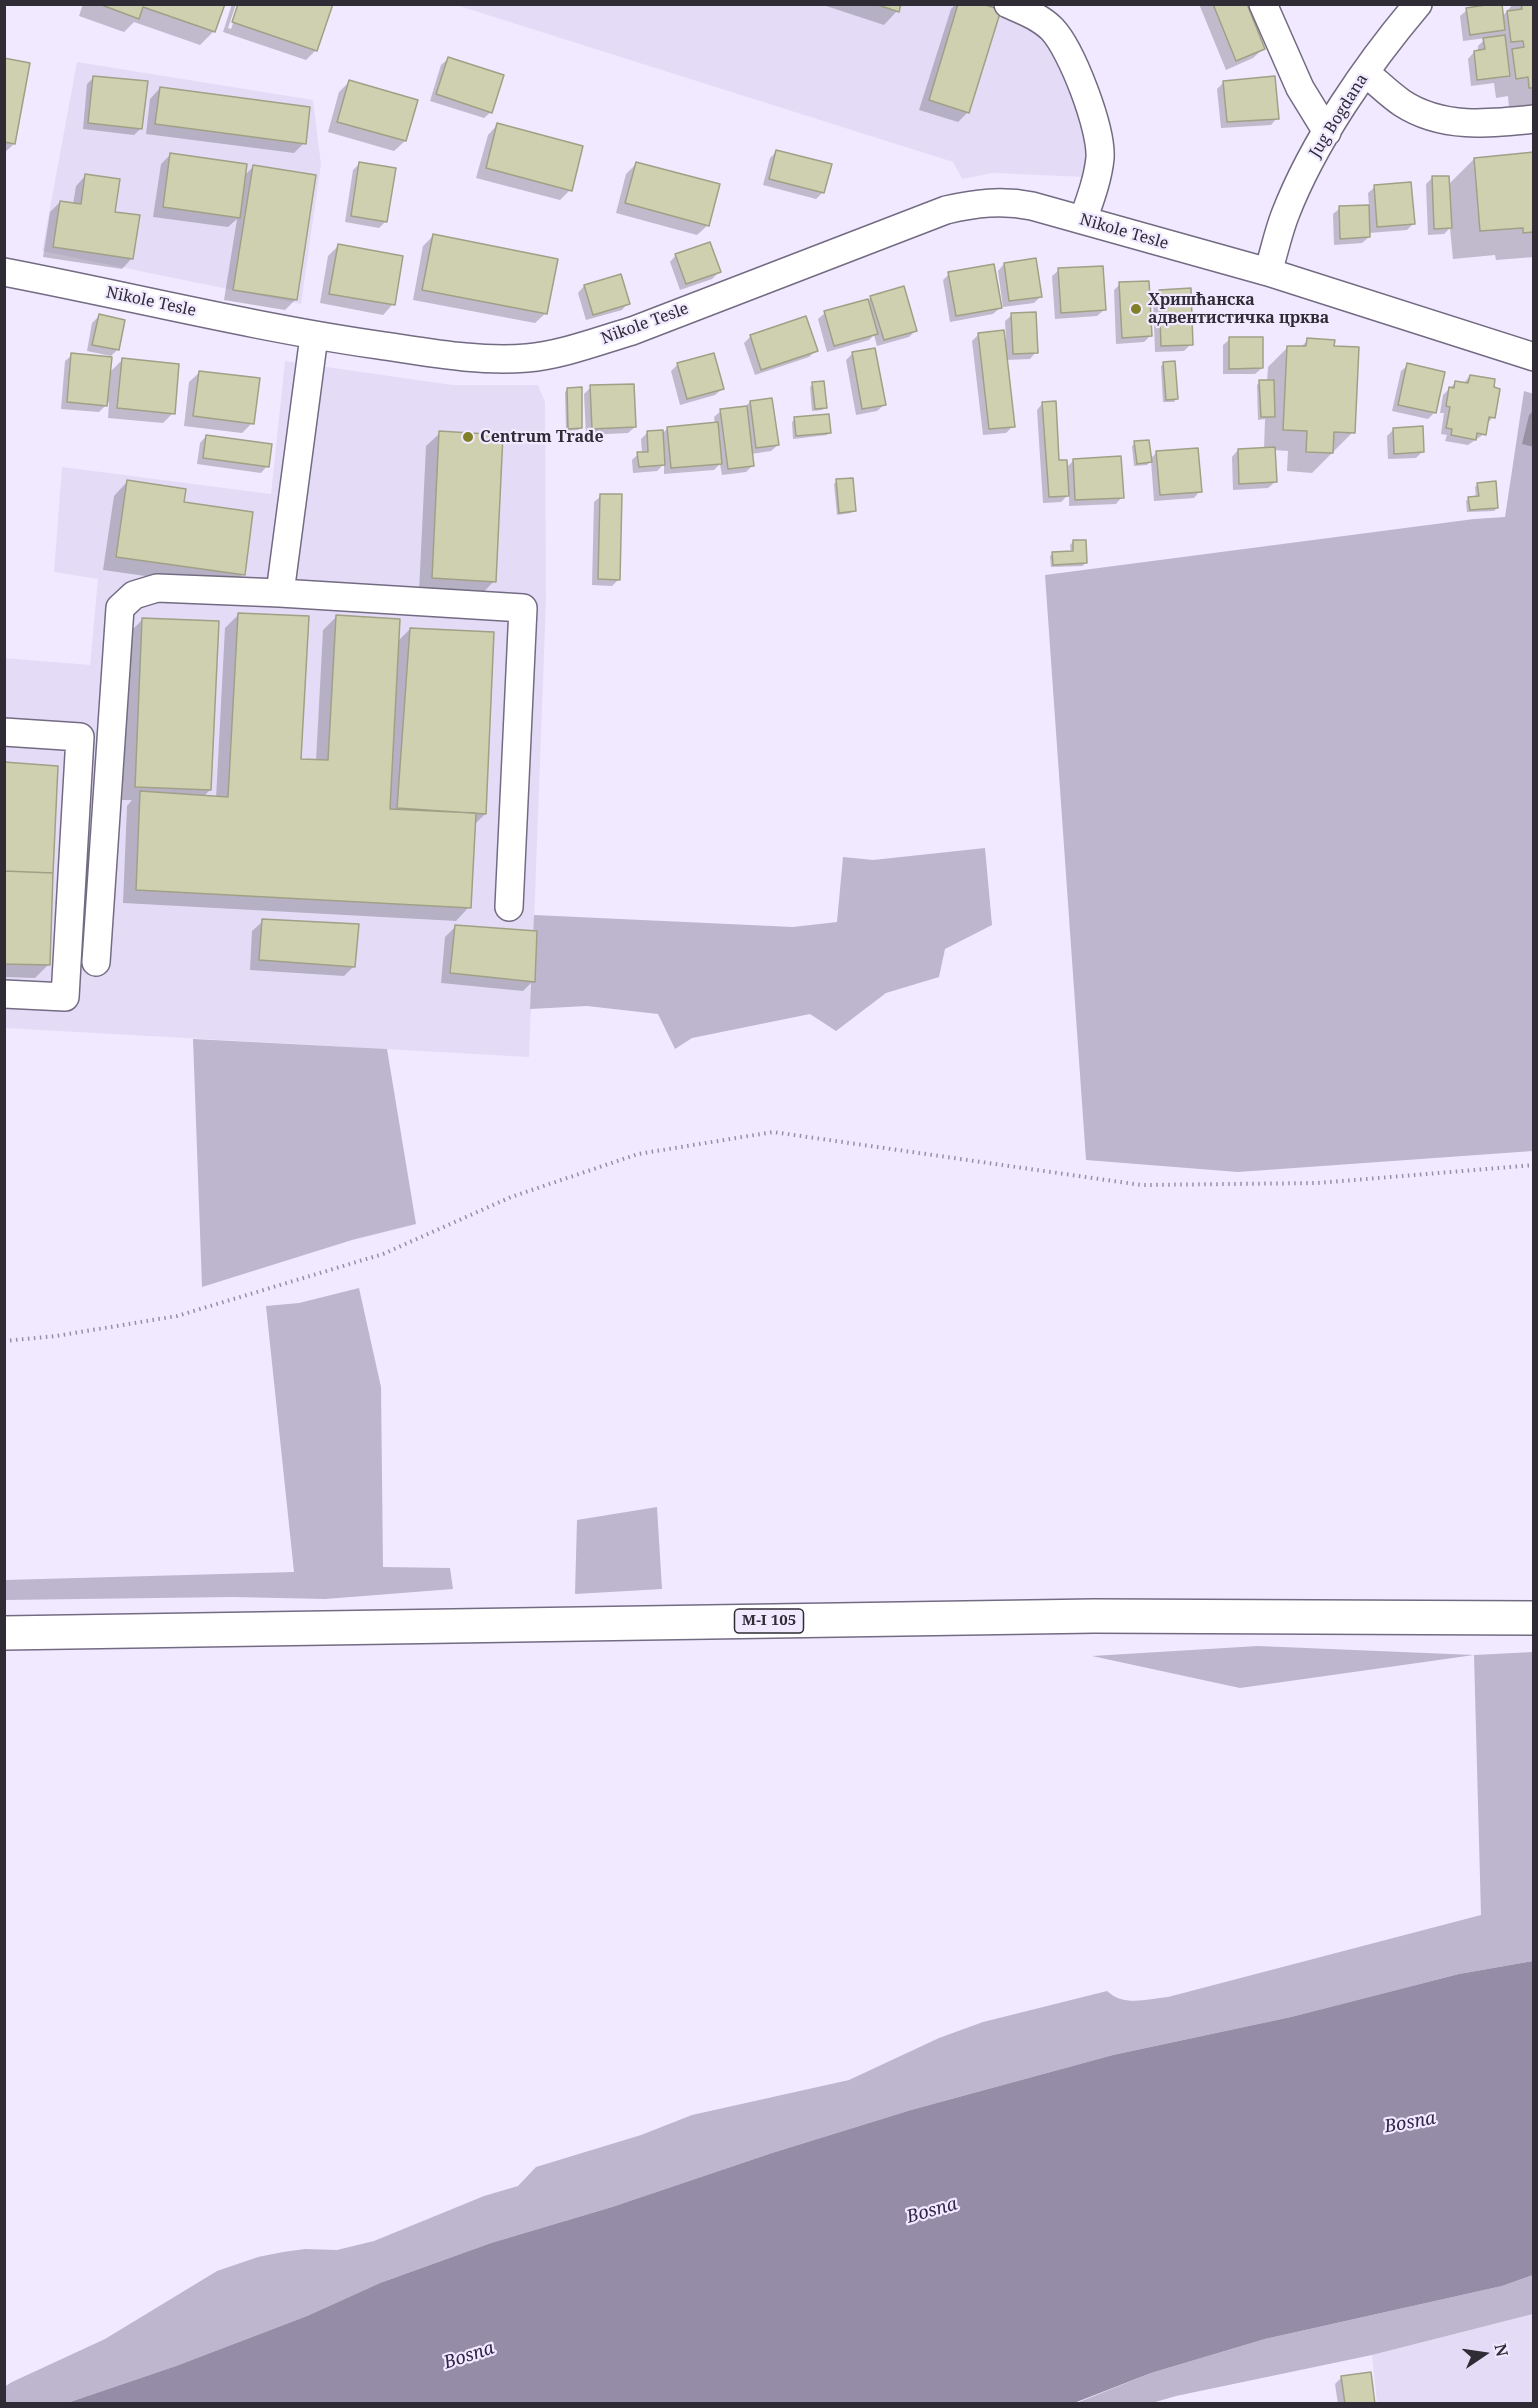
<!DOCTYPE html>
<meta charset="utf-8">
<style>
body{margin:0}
#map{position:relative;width:1538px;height:2408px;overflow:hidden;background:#f0e9ff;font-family:"Noto Serif",serif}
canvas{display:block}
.frame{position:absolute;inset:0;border:6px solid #2f2c36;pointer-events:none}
.north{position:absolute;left:1454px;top:2324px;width:60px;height:60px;-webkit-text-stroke:4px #f0e9ff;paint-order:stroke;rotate:77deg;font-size:16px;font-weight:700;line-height:24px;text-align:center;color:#2f2c36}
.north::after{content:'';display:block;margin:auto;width:21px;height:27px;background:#2f2c36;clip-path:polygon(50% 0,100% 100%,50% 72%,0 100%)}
</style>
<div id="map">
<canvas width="1538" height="2408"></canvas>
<div class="frame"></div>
<div class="north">N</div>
</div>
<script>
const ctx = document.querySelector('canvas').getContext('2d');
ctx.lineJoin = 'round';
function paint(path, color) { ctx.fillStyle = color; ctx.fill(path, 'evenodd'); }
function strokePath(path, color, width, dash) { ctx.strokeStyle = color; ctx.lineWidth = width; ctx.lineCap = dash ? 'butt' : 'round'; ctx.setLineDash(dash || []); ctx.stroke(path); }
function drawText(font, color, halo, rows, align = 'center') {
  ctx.font = font + ' "Noto Serif",serif'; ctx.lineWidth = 4.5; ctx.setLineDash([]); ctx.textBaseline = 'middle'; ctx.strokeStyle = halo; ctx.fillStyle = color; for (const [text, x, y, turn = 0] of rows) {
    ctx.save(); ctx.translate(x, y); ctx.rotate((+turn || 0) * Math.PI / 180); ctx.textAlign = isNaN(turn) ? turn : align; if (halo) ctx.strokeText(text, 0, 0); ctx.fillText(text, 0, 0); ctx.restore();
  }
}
paint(new Path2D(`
 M456,5H986L1033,26L1064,64L1088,140L1086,177L993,173L962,179L953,162Z
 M77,62L313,100L321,164L301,304L42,251Z
 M285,361L452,385H538L545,402L546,600L529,1057L5,1028L4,658L90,665L98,579L54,572L62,467L271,494Z
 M1533,2314V2403H1377L1372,2355Z`), '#e4dcf7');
paint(new Path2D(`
 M1524,391L1534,394L1533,1151L1238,1172L1086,1160L1045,575L1474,519L1505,517Z
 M985,848L992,925L945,949L939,977L886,993L836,1031L810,1014L692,1038L675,1049L658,1014L587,1006L530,1009L534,915L793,927L837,922L843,857L873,860Z
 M193,1039L387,1049L416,1224L352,1240L202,1287Z
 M359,1288L381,1387L383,1567L450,1568L453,1589L325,1599L233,1597L5,1600V1580L294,1572L266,1306L299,1303Z
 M657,1507L662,1589L575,1594L577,1520Z
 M1258,1646L1474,1655L1533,1652V1961L1459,1974L1291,2017L1113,2055L911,2110L772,2153L612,2207L491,2243L380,2283L307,2316L176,2366L67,2403H5L4,2387L12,2382L105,2339L217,2271L258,2257L283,2252L305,2249L337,2250L374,2241L484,2196L518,2186L536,2167L641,2135L692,2115L849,2080L939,2038L983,2022L1107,1991C1124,2007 1147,1999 1168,1997L1481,1915L1474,1655L1240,1688L1092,1656Z
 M1533,2275V2314L1372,2355L1176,2396L1152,2403L1074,2404L1151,2373L1265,2339L1502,2286Z`), '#beb6ce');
paint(new Path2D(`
 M1533,1961V2275L1502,2286L1265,2339L1151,2373L1074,2403H67L176,2366L307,2316L380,2283L491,2243L612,2207L772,2153L911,2110L1113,2055L1291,2017L1459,1974Z`), '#958ca8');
paint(new Path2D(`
 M83,4H224L214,31L200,45L134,22L124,32L79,16Z
 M232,4H236L228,28L231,29L240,4L316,50L306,60L223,32Z
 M820,4H899L897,11L884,25Z
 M956,4H978L968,112L958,122L919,110L951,9Z
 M1199,4H1246L1264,48L1253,58L1226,70Z
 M1513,4H1534V104L1509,108L1508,96L1496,98L1494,83L1471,86L1468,59L1474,52L1478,51V46L1486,38L1463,41L1460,16L1467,10L1502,17Z
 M448,59L491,112L484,118L430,101L441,65Z
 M4,60L14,144L4,153Z
 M94,77L141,128L134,135L83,129L87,84Z
 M349,82L405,141L394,151L328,132L339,92Z
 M1224,82L1277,118L1271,125L1221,128L1217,89Z
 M160,88L304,143L294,153L146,134L150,99Z
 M498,124L570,190L560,200L476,178L488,135Z
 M777,151L823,192L816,199L763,185L770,158Z
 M171,154L244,176L253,167L295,300L285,310L224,300L237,219L228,227L153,217L161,164Z
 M1534,154V257L1496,260L1495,255L1453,259L1450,228L1444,234L1428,235L1426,184L1432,178L1448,185L1474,159Z
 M359,164L386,221L379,228L345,222L353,170Z
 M636,164L708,225L697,235L616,213L626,174Z
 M86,175L114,213L132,258L122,269L43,257L50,212L60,202L73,204L76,186Z
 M1375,187L1413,224L1407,230L1369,233V237L1362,243L1334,245L1333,214L1340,208L1369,206L1368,193Z
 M433,236L546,313L535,323L413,300L423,246Z
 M338,246L393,304L383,315L320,303L328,256Z
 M676,255L719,272L712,279L680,290L670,262Z
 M1004,264L1041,296L1034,303L1003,307L998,271Z
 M1059,270L1104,310L1097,316L1055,319L1052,276Z
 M949,274L1000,308L993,314L950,322L943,280Z
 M1120,284L1150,336L1144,342L1116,344L1114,290Z
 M584,286L628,303L622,310L586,320L578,293Z
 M1159,291L1191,344L1184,351L1155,352L1153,298Z
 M871,297L916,330L909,337L877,346L874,335L869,340L827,352L818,319L825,313L868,301Z
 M1012,315L1036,352L1030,359L1006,360L1013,426L1006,433L983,435L972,341L979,334L1006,339L1005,321Z
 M99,316L118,349L111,356L87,351L92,323Z
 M805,318L816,350L809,357L755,375L744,343L750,337Z
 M1230,339L1262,368L1255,374H1223V345Z
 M1308,340L1333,347L1353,432L1312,473L1287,471L1288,451L1273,450L1275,482L1268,488L1233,490L1232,457L1238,450L1264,449L1265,419L1258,420L1257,385L1260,382H1267L1268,367L1288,347L1300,348Z
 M853,353L884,405L877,411L856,415L846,360Z
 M72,355L109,373L122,360L173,413L163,423L108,418L109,402L99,412L61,409L65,361Z
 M678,364L722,389L715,395L680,405L671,371Z
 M1164,364L1176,399L1174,402H1163L1161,366Z
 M1408,365L1435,412L1428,419L1392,411L1401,371Z
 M200,372L252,423L242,433L184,426L189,382Z
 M1470,376L1493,417L1486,425L1484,434L1468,445L1445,441L1447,435L1441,434L1444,413H1440L1443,395L1456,382L1463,384Z
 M813,384L825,408L822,410L812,411L810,387Z
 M591,387L635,427L628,433L586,435L584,394Z
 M568,389L581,428L578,430L566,431L565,392Z
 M750,402L778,445L771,451L751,454L753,465L746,472L722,475L720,464L714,470L664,474V464L657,471L633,473L632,460L638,454L642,453L641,439L647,433L661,435L668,428L715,424L714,417L721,411L745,407Z
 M1043,403L1058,462L1066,468L1074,460L1122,497L1116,504L1069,506V494L1061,502L1043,503L1037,410Z
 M1534,410V447L1522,444L1529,415Z
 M795,419L830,432L827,435L793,439L792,422Z
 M1393,430L1423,451L1416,458L1388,459L1387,436Z
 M440,433L494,581L481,595L419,592L426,446Z
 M206,436L267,466L261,473L197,464L200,443Z
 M1135,443L1150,459L1157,452L1200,491L1194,498L1154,501L1151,461L1147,465L1134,466L1132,446Z
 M837,481L854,510L851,513L837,515L834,484Z
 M127,482L182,504L243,574L230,588L103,570L114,496Z
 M1478,484L1497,508L1494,511L1467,512L1466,501L1469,498H1476L1475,487Z
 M601,496L619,579L612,586L592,585L594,502Z
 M1073,542L1085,563L1083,566L1051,567L1050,556L1053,554L1071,553L1070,545Z
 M238,615L300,760L316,761L323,630L336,617L397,642L410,629L485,814L474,825L469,907L456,921L123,903L127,806L132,800H122L129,633L143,619L210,790L203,797L216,798L225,628Z
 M4,764L48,965L35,978L4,977Z
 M263,921L354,966L344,976L250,970L252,931Z
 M456,926L533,981L523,991L441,983L445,937Z
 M1342,2377L1374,2404H1338L1335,2384Z`), '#0003');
const building = new Path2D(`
 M99,4H225L215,32L143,7L139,19Z
 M238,4H333L317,51L232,22Z
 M875,4H901L899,12Z
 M958,4H983L1001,10L969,113L929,100Z
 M1213,4H1247L1265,49L1236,61Z
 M1492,4H1502L1505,30L1470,35L1466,8Z
 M1521,4H1534V88H1529L1528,77L1516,79L1512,49L1524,47L1523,41L1511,42L1507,11L1522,9Z
 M1505,35L1510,76L1477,80L1474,51L1485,49L1483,38Z
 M448,57L504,75L492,113L436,94Z
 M4,58L30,63L15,144L4,142Z
 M93,76L148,81L142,129L88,123Z
 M1275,76L1279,119L1227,122L1223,81Z
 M349,80L418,100L406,141L337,122Z
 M160,87L310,107L306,144L155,124Z
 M497,123L583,146L572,191L486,168Z
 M776,150L832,164L824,193L769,179Z
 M1534,152V232L1523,233V228L1480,231L1474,158Z
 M170,153L247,164L240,218L163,207Z
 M359,162L396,168L387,222L351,216Z
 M636,162L720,184L709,226L625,203Z
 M253,165L316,175L297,300L233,290Z
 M85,174L120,179L115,212L140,215L133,259L53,247L60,201L81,204Z
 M1432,176H1449L1452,228L1434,229Z
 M1411,182L1415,224L1377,227L1374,185Z
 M1369,205L1370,237L1340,239L1339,206Z
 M433,234L558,259L547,314L422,290Z
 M710,242L721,272L686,284L675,254Z
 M338,244L403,256L395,305L329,294Z
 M1036,258L1042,297L1009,301L1004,263Z
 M994,264L1002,308L956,316L948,272Z
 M1103,266L1106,310L1061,313L1058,268Z
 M621,274L630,304L593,315L584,285Z
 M1149,281L1152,336L1122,338L1119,282Z
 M904,286L917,331L884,340L870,296Z
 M1191,288L1193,345L1161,346L1159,290Z
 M868,299L878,334L834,346L824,311Z
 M1036,312L1038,353L1013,354L1011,313Z
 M99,314L125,320L119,350L92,345Z
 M806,316L818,351L761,370L750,335Z
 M1004,330L1015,427L989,429L978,333Z
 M1229,337H1263V368L1229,369Z
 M1307,338L1335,340L1334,346L1359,347L1355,433L1334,432L1333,453L1306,452L1307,431L1283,430L1287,346H1306Z
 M875,348L886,405L862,409L852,352Z
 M71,353L112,357L107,406L67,402Z
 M714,353L724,389L687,399L677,363Z
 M122,358L179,364L175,414L117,408Z
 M1175,361L1178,399L1166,400L1163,362Z
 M1407,363L1445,372L1436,413L1398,405Z
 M199,371L260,378L254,424L193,416Z
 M1470,375L1495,379L1494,387L1500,389L1495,418L1489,417L1486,435L1477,433L1476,440L1451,435L1452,429L1446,428L1450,407L1446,406L1449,387L1454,388L1455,381L1468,383Z
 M1259,380H1274L1275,417H1261Z
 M824,381L827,408L815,409L812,382Z
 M634,384L636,427L592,429L590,385Z
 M582,387V428L568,429L567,388Z
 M772,398L779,445L756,448L750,401Z
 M1056,401L1059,460H1067L1069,496L1049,497L1042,402Z
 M747,406L754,466L728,469L720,409Z
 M829,414L831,433L796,436L794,417Z
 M718,422L722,464L671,468L667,427Z
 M1423,426L1424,452L1394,454L1393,428Z
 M663,430L665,465L639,467L637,452H648L647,431Z
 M439,431L503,435L496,582L432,578Z
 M206,435L272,444L269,467L203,458Z
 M1149,440L1152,462L1137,464L1134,441Z
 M1275,447L1277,482L1239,484L1238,449Z
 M1198,448L1202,492L1160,495L1156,451Z
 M1121,456L1124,498L1075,500L1073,459Z
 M853,478L856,511L839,513L836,479Z
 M127,480L186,489L184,502L253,512L245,575L116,557Z
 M1496,481L1498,508L1470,510L1468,497L1479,496L1477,483Z
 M600,494H622L620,580L598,579Z
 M1073,540H1086L1087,563L1053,565L1052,552L1073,551Z
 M238,613L309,616L301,759L328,760L336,615L400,619L390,809L476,813L471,908L136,890L140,791L228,797Z
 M142,618L219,621L211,790L135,787Z
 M410,628L494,632L486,814L397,808Z
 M4,762L58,766L53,873L4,871Z
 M4,871L53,873L50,965L4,964Z
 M262,919L359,924L355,967L259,960Z
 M455,925L537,931L535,982L450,973Z
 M1371,2372L1375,2404H1345L1341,2376Z`);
paint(building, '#cfd0b0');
strokePath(building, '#a0a086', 1.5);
const minor = new Path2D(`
 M1008,4C1024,11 1040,17 1052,29C1072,50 1102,129 1100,158C1098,179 1090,200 1083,220
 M1263,4L1300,88L1327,132
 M1366,73C1378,83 1389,94 1402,103C1442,129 1488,124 1534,119
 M4,272C129,296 253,327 378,345C427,352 477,362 527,358C562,355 598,341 632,331L946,210C976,203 1002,200 1032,206L1268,272L1534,357
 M1268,272C1274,253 1278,233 1285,215C1313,142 1368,63 1418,4
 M280,593L523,608L509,907
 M4,732L80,737L65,997L4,994
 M96,962L120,608L134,595L157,588L280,593L314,336`);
const major = new Path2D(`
 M4,1633L1094,1616L1534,1618`);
strokePath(minor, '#736b82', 30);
strokePath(major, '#736b82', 36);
strokePath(new Path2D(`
 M4,1341L56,1336L177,1316L383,1254L511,1197L638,1154L773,1132L1141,1185L1318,1183L1534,1165`), '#9691a2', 4, [1.5, 4.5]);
strokePath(minor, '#fff', 27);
strokePath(major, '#fff', 33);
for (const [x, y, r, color] of [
 [1136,309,6,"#817f27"],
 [468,437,6,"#817f27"]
]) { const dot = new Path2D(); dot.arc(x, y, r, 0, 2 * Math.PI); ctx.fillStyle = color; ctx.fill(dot); strokePath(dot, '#f0e9ff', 2); }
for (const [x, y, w] of [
 [769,1621,69]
]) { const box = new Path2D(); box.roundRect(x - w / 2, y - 12, w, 24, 4.5); ctx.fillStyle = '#f0e9ff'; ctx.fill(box); strokePath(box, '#2f2c36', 1.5); }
drawText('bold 15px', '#2f2c36', null, [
 ["M-I 105",769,1621]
]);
drawText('16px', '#2f2c36', '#f0e9ff', [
 ["Jug Bogdana",1339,116,-58],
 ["Nikole Tesle",1124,232,16],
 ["Nikole Tesle",151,302,12],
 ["Nikole Tesle",645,324,-20]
]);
drawText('bold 16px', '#2f2c36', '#f0e9ff', [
 ["Хришћанска",1148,300],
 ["адвентистичка црква",1148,318],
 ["Centrum Trade",480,437]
], 'left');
drawText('italic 18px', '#32234b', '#f0e9ff', [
 ["Bosna",1410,2123,-10],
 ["Bosna",932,2211,-16],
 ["Bosna",469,2356,-18]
]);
</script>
